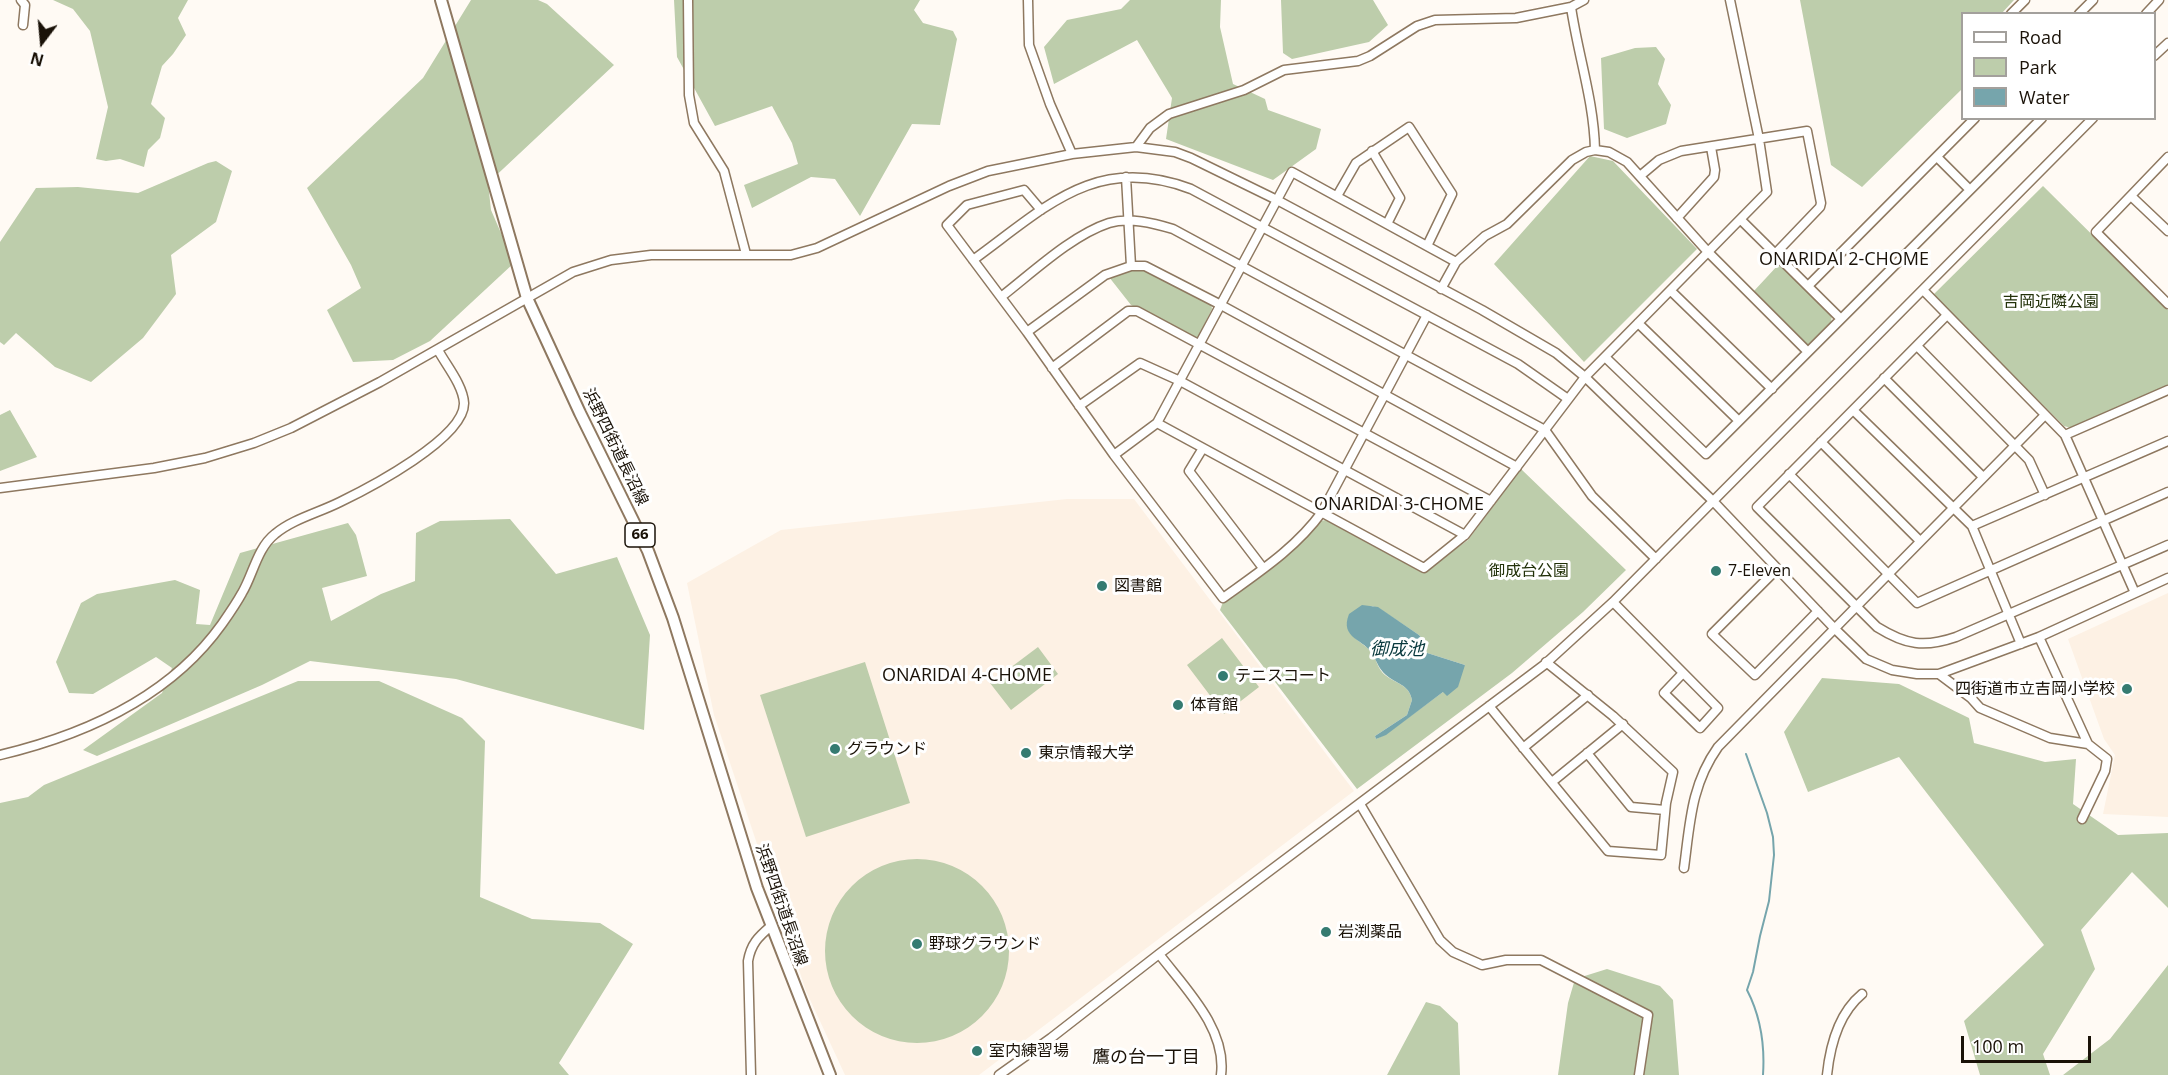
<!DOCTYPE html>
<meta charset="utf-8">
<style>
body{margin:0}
#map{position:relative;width:2168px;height:1075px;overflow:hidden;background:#fffaf4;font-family:"Open Sans",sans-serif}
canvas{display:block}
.legend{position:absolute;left:1961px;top:12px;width:195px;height:108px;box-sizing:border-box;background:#fff;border:2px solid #a3a09c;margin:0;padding:8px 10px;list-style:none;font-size:18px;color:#1a1208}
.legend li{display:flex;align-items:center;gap:12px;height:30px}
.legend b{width:30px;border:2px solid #a3a09c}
.north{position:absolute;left:12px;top:12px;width:60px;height:60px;-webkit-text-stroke:4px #fff;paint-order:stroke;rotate:196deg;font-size:16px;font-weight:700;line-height:24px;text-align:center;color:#1a1208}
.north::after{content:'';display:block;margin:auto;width:21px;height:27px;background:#1a1208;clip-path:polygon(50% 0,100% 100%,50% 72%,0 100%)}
.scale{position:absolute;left:1961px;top:1036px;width:130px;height:27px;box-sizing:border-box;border:3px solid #1a1208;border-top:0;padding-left:8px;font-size:18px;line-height:21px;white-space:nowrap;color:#1a1208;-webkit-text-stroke:4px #fff;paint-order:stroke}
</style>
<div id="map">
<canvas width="2168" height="1075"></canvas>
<ul class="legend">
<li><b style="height:8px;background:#fff"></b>Road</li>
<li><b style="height:16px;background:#bdcdab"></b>Park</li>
<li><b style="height:16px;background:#76a5ac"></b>Water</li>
</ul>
<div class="north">N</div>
<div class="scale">100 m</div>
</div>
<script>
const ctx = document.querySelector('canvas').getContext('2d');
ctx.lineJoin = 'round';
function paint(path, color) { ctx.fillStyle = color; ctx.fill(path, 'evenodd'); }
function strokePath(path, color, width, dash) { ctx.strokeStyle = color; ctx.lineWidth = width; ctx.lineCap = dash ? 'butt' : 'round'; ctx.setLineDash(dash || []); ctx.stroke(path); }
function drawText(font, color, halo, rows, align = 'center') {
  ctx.font = font + ' "Open Sans","Noto Sans JP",sans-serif'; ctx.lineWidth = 6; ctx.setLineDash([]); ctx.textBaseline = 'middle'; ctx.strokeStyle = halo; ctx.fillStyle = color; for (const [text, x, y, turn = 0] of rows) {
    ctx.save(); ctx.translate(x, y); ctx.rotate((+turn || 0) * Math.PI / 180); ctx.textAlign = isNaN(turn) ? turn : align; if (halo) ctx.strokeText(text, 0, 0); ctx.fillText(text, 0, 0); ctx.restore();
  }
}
paint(new Path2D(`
 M1067,499H1134L1354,791L979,1075H845L806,991L714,715L687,583L781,530Z
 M2168,593V817L2103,814L2115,755L2104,739L2068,639Z`), '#fdf1e4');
paint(new Path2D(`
 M53,0H188L178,18L186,35L173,54L162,66L151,104L165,118L160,138L148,150L144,167L120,159L106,161L96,159L108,107L90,31L73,9Z
 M471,0H538L547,4L614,65L488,183L491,210L514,263L430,341L393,360L353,362L327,310L361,288L351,265L307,188L423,78Z
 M674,0H920L914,10L923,23L953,31L957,39L940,125L912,124L860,216L835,179L811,177L752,208L744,185L798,164L792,143L772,106L715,126L677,57Z
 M1130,0H1221L1220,27L1233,84L1265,99L1268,110L1321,129L1316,149L1273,180L1166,139L1172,98L1137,40L1054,84L1044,47L1067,20L1121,9Z
 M1281,0H1373L1388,25L1369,42L1292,59L1283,53Z
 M1800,0H2014L2002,13L1962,14V89L1862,187L1831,165Z
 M1656,47L1665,59L1658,84L1671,105L1666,124L1627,138L1604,129L1601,58L1635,48Z
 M1590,156L1613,161L1697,249L1584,362L1494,264Z
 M216,161L232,171L216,222L171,255L176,294L143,338L91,382L55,367L16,333L4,345L0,342V242L36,188L78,187L138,193L208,163Z
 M2043,186L2168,310V385L2071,428L2064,426L1933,295Z
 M1779,264L1832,315L1831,323L1811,344H1806L1753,292Z
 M1143,269L1211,303L1212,309L1198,337L1192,338L1131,305L1109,277L1123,270Z
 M10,410L37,457L0,471V415Z
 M1521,469L1626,570L1583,612L1512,673L1357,789L1220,610L1223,602L1309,533L1320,521L1326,520L1423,573L1468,540ZM1372,606L1380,609L1419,635L1424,641L1421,651L1465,665L1443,692L1386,734L1376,739L1375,736L1407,715L1412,700C1409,684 1396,684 1385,675C1378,669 1377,662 1373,654C1367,645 1355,641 1349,631Z
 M510,519L556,574L617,557L650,635L644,730L456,679L310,661L262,685L97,756L83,750L162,693L172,668L156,657L93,694L69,693L56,662L81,603L97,594L175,580L200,590L196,624L210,625L240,553L348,523L356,535L367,576L322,588L331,621L381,594L415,581L416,533L440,521Z
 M1222,638L1259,687L1224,714L1187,665Z
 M1038,647L1058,674L1011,710L990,683Z
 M865,662L910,803L806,837L760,695Z
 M1822,678L1899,684L1969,718L1974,743L2045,762L2076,759L2073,804L2118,835L2168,833V908L2132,872L2081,930L2095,969L2043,1054L2050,1075H1980L1964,1021L2044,945L1899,757L1808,792L1784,732Z
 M298,681H379L462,718L485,741L480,897L532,919L600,923L633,944L559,1063L569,1075H0V803L28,797L44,785Z
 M825 951a92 92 0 1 1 184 0a92 92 0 1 1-184 0Z
 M2168,965V1075H2063L2110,1039Z
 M1607,969L1660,986L1673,1000L1679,1075H1558L1568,1003L1575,979Z
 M1426,1002L1440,1006L1458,1023L1460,1075H1387Z`), '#bdcdab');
paint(new Path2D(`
 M1362,605L1378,607L1419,635L1424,641L1421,651L1465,665L1458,687L1447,696L1443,692L1386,735L1376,739L1375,736L1407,715L1412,700C1409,684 1396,684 1386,675C1379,669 1377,662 1373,655C1365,639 1339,639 1349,614Z`), '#76a5ac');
strokePath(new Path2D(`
 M1746,754L1767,813L1773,837L1774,855L1769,901L1760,936L1753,972L1747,990C1761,1017 1765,1045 1763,1075`), '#76a5ac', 2);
const minor = new Path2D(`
 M21,0L25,5L23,25
 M688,0L689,95L694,123L724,171L746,254
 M1028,0L1029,45L1050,104L1072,154
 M1571,7C1578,55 1594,101 1595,150
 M2011,14L2025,0
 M2079,14L2093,0
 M2146,14L2159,0
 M2154,56L2168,43
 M1136,147L1150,128L1169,114L1244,90L1284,70L1358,61L1370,56L1417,26L1435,20L1516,18L1571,7L1584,0
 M1372,151L1400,198L1387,224
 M1937,157L1970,190
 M2168,157L2096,232L2168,304
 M1640,176L1659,160L1681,151L1807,131L1821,203L1820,207L1775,254
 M1126,177L1131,266
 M1337,196L1356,163L1409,127L1452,194L1427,246
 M2131,196L2168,231
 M1041,210L1024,190L967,205L947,225L1027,332L1114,455L1223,598C1259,572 1296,548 1322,512L1427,315
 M1677,218L1714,177L1715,170L1711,147
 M1741,220L1841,319
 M973,260C1046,207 1096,153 1191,189L1518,364L1568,399
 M1808,286L1975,118
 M1441,289L1456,262L1485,236L1507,224L1572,160L1586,152L1595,150L1609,152L1627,162L1708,252L1808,352
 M1923,290L2065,435L2135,593
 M1671,291L1772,389
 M1001,297C1032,273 1072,235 1109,223C1129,217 1153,223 1173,229L1545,430L1592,496L1656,559
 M1947,315L1757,507L1877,627C1906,645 1924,648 1956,637L2168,545
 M1638,323L1739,421
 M1027,332L1105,275L1131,266H1145L1221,305L1517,467
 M1917,346L2029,460L2045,495
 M1605,357L1706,454L2042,118
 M1052,368L1128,311H1137L1491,501
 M1884,378L1983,477
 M1079,406L1140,363L1180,381L1465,535
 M1853,410L1972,526L2021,644
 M1157,423L1424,568L1465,535L1585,377L1767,192L1759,139L1730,0
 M2065,435L2168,390
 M1821,442L1920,541
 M1203,448L1189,471L1263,568
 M1114,455L1157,423L1292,172L1456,262
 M1789,474L1917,603L2168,492
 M0,488L154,468L205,458L254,443L291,428L380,382L573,272L611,260L651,255H791L817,248L949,186L988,171L1072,154L1136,147L1175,152L1191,158L1277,200L1482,310L1556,353L1585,377L1713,501L1834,628L1866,659L1892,670L1917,674H1939L2039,637L2168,578
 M1972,526L2168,441
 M1777,569L1712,634L1755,675L1818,611
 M1613,602L1718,708L1700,728L1664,693L1683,673
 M2039,637L2088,744
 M1939,674L1971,698L1980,708L2050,738L2088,744L2107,759L2105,771L2082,819
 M1489,706L1608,851L1661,855L1666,803L1673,772L1613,716L1546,662
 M1523,748L1588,695
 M1587,753L1631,807L1665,810
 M0,755C84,735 170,697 222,624C229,614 236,604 242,593C253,575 257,548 275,534C293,519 318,513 340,502C369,488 465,438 464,403C463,385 446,365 438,350
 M1552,782L1623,724
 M1360,804L1440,940L1453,952L1482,965L1506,960H1541L1648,1015L1639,1075
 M1684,868C1690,823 1691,785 1718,747L2045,415
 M1159,954C1185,988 1227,1029 1221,1075
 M751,1075L748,961C751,944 758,937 771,926
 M999,1075L1051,1038L1159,954L1544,665L1613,602L2093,118
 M1827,1075C1830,1046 1839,1013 1862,994`);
const major = new Path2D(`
 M441,0L527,298L580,413L648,551L673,618L757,888L830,1075`);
strokePath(minor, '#8e7860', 11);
strokePath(major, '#8e7860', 14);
strokePath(minor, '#fff', 8);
strokePath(major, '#fff', 10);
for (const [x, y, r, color] of [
 [1716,571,6,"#357b71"],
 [1102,586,6,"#357b71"],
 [1223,676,6,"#357b71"],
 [2127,689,6,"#357b71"],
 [1178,705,6,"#357b71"],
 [835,749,6,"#357b71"],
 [1026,753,6,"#357b71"],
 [1326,932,6,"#357b71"],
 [917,944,6,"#357b71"],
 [977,1051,6,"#357b71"]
]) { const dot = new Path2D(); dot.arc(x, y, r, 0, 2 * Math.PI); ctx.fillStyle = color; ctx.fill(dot); strokePath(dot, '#fff', 2); }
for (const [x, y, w] of [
 [640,535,30]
]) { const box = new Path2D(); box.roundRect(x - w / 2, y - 12, w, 24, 4.5); ctx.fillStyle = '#fff'; ctx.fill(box); strokePath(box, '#1a1208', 1.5); }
drawText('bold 15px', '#1a1208', null, [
 ["66",640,535]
]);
drawText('16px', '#223109', '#fff', [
 ["吉岡近隣公園",2051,302],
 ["御成台公園",1529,571]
]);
drawText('16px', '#1a1208', '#fff', [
 ["浜野四街道長沼線",615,447,64],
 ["浜野四街道長沼線",781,905,71]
]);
drawText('16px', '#1a1208', '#fff', [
 ["7-Eleven",1728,571],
 ["図書館",1114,586],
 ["テニスコート",1235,676],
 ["四街道市立吉岡小学校",2115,689,"right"],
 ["体育館",1190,705],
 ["グラウンド",847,749],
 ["東京情報大学",1038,753],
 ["岩渕薬品",1338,932],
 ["野球グラウンド",929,944],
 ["室内練習場",989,1051]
], 'left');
drawText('18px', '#1a1208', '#fff', [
 ["ONARIDAI 2-CHOME",1844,260],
 ["ONARIDAI 3-CHOME",1399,505],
 ["ONARIDAI 4-CHOME",967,676],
 ["鷹の台一丁目",1146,1058]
]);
drawText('italic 18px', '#08383d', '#fff', [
 ["御成池",1397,650]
]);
</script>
